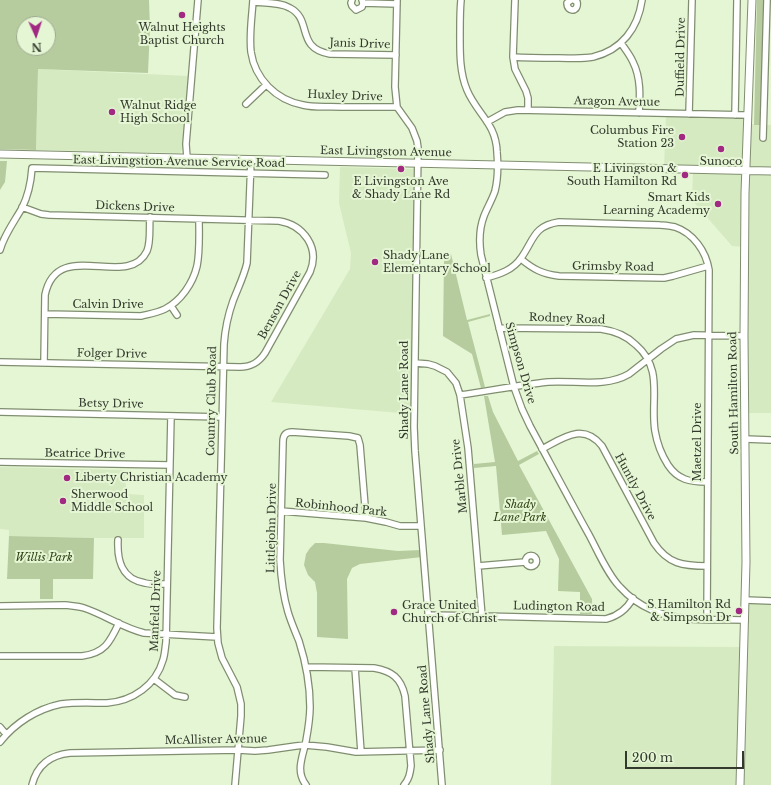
<!DOCTYPE html>
<style>
body{margin:0}
#map{position:relative;width:771px;height:785px;overflow:hidden;background:#e5f6d4;font-family:"Libre Baskerville",serif}
canvas{display:block}
.north{position:absolute;left:16px;top:16px;width:40px;height:40px;box-sizing:border-box;background:#e5f6d4;border:1px solid #9eab91;border-radius:50%;rotate:177deg;font-size:11px;font-weight:700;line-height:16px;text-align:center;color:#333a2d}
.north::after{content:'';display:block;margin:auto;width:14px;height:18px;background:#a12982;clip-path:polygon(50% 0,100% 100%,50% 72%,0 100%)}
.scale{position:absolute;left:625px;top:751px;width:119px;height:18px;box-sizing:border-box;border:2px solid #333a2d;border-top:0;padding-left:5px;font-size:12px;line-height:14px;white-space:nowrap;color:#333a2d;-webkit-text-stroke:3px #e5f6d4;paint-order:stroke}
</style>
<div id="map">
<canvas width="771" height="785"></canvas>
<div class="north">N</div>
<div class="scale">200 m</div>
</div>
<script>
const ctx = document.querySelector('canvas').getContext('2d');
ctx.lineJoin = 'round';
function paint(path, color) { ctx.fillStyle = color; ctx.fill(path, 'evenodd'); }
function strokePath(path, color, width, dash) { ctx.strokeStyle = color; ctx.lineWidth = width; ctx.lineCap = dash ? 'butt' : 'round'; ctx.setLineDash(dash || []); ctx.stroke(path); }
function drawText(font, color, halo, rows, align = 'center') {
  ctx.font = font + ' "Libre Baskerville",serif'; ctx.lineWidth = 4; ctx.setLineDash([]); ctx.textBaseline = 'middle'; ctx.strokeStyle = halo; ctx.fillStyle = color; for (const [text, x, y, turn = 0] of rows) {
    ctx.save(); ctx.translate(x, y); ctx.rotate((+turn || 0) * Math.PI / 180); ctx.textAlign = isNaN(turn) ? turn : align; if (halo) ctx.strokeText(text, 0, 0); ctx.fillText(text, 0, 0); ctx.restore();
  }
}
paint(new Path2D(`
 M38,69L190,76L183,148L180,153L36,150Z
 M666,114L748,115L747,124L771,125V413H745L744,247L732,246L692,200L693,170L664,169Z
 M340,167L414,169L416,172L412,414L271,402L350,269L351,253L339,203Z
 M0,467L124,470L127,494L144,495V538H94L9,536V530L0,529Z
 M745,600L771,601V785H551L554,646L744,647Z`), '#d6eac2');
paint(new Path2D(`
 M0,0H149L150,28L148,73L38,69L36,150L0,149ZM24,24H48V48H24Z
 M757,0H765L762,125H754Z
 M0,161H7L5,182L0,190Z
 M451,254L467,320L490,314V316L468,322L485,387L481,388L472,354L443,336L444,261L447,255Z
 M484,396H488L493,412L518,461L537,451L539,454L519,465L592,599V614H580V592L558,591L559,559L546,531L502,535L496,466L474,468V464L495,462Z
 M9,536L94,538L93,579H53V599H40V579H7Z
 M315,543H324L398,551L421,550L422,557L360,564L352,568L347,579L348,639L317,637V593L315,582L308,575L304,565L306,554L310,548Z`), '#b6cc9e');
const minor = new Path2D(`
 M253,0C252,17 249,35 251,52C255,79 276,100 303,105C315,108 329,106 342,107C361,107 379,107 397,107
 M352,0L351,3L352,6L356,10L362,7L363,3L362,0
 M397,0L395,87L397,107L412,128L417,141L418,148L414,427L415,451L442,785
 M461,0C460,10 460,20 460,30C460,50 459,71 467,90C477,114 496,123 497,152C498,164 498,179 495,191C492,200 487,208 484,216C479,229 479,242 481,255L514,387L522,409L530,426C549,461 568,497 588,533C597,549 607,574 620,587C629,597 640,605 652,610C680,623 714,619 745,620
 M515,0L513,57L515,69L526,91L528,98V110
 M571,0L567,3C567,13 579,12 577,2L574,0
 M253,2C265,3 280,2 290,8C313,20 295,48 330,54L396,55
 M363,3L397,4
 M621,43C625,49 630,55 633,62C641,78 640,96 639,113
 M513,57C528,58 544,58 559,58C571,58 582,59 593,57C622,50 638,28 642,0
 M246,104L266,85
 M689,114L692,0
 M735,115L737,0
 M487,122L505,112L518,110L748,115
 M763,138L767,0
 M187,158L186,144L198,0
 M0,250C4,235 14,222 22,208C28,196 31,182 32,168L325,175
 M521,259C533,269 542,274 559,276L664,278L673,276L708,266
 M486,278C500,274 513,270 521,258C534,240 533,226 559,222L660,225C665,225 670,226 675,227C693,233 706,251 709,270L707,619
 M171,306L177,315
 M45,314L141,316C149,314 157,313 165,309C181,301 193,283 197,266C200,251 199,234 199,219
 M499,328L601,329C615,331 626,335 636,345C664,369 650,400 655,431C657,443 661,454 668,465C678,480 690,482 707,482
 M0,362L240,367C252,367 259,362 265,353L310,272C320,248 304,225 279,221L49,215L41,214L22,207
 M44,363L45,295C57,236 128,291 147,251C151,241 149,228 150,217
 M415,363L428,364L435,366L447,372L456,383L460,395L468,448L482,616
 M460,395C489,391 519,385 548,382C575,380 605,388 629,374L661,349L676,339L694,335L744,336
 M0,412L222,417
 M745,439L771,440
 M542,449C563,438 583,422 602,446L654,543C668,564 683,566 707,566
 M0,462L170,465
 M281,511L366,518L386,522L400,526H421
 M118,540C117,560 121,579 145,583C152,585 160,584 167,584
 M525.5 561a5.5 5.5 0 1 1 11 0a5.5 5.5 0 1 1-11 0Z
 M478,566L525,562
 M745,600L771,601
 M0,606L65,605C72,606 78,606 84,608C105,615 123,628 144,633L217,637
 M429,615L482,616L606,619C618,616 627,609 633,598
 M0,656H82C105,653 110,642 119,623
 M306,667L374,668C392,671 401,678 405,696L411,766C410,774 409,779 404,785
 M355,668L361,752
 M154,679L175,695L185,697
 M0,727L6,734
 M0,742C15,723 37,709 61,704C76,702 92,703 107,703C133,701 156,685 163,660C165,654 165,648 166,642L171,416
 M32,785C37,765 50,755 70,753L238,750L255,751L268,750L296,746L305,745L327,747L356,752L440,750
 M235,785L241,716V704L237,687L222,658L218,643L217,628L224,344C225,330 228,315 233,301C238,288 244,276 247,263L251,160
 M306,785C295,771 303,756 306,741C308,730 310,719 310,707C310,684 306,663 299,641C295,631 291,622 288,612C283,595 281,578 280,560L283,442C283,436 285,432 292,432L349,436L358,438L360,445L366,518`);
const major = new Path2D(`
 M0,154L771,171
 M740,785L746,562L744,336L745,193L752,0`);
strokePath(minor, '#808e70', 8);
strokePath(major, '#808e70', 9);
strokePath(minor, '#fff', 5.5);
strokePath(major, '#fff', 7);
for (const [x, y, r, color] of [
 [182,15,4,"#a12982"],
 [112,112,4,"#a12982"],
 [682,137,4,"#a12982"],
 [721,149,4,"#a12982"],
 [401,169,4,"#a12982"],
 [685,175,4,"#a12982"],
 [718,204,4,"#a12982"],
 [375,262,4,"#a12982"],
 [67,478,4,"#a12982"],
 [63,501,4,"#a12982"],
 [739,611,4,"#a12982"],
 [394,612,4,"#a12982"]
]) { const dot = new Path2D(); dot.arc(x, y, r, 0, 2 * Math.PI); ctx.fillStyle = color; ctx.fill(dot); strokePath(dot, '#e5f6d4', 1.5); }
drawText('11px', '#333a2d', '#e5f6d4', [
 ["Walnut Heights",182,28,"center"],
 ["Baptist Church",182,41,"center"],
 ["Walnut Ridge",120,106],
 ["High School",120,119],
 ["Columbus Fire",674,131,"right"],
 ["Station 23",674,144,"right"],
 ["Sunoco",721,162,"center"],
 ["E Livingston &",677,169,"right"],
 ["South Hamilton Rd",677,182,"right"],
 ["E Livingston Ave",401,182,"center"],
 ["& Shady Lane Rd",401,195,"center"],
 ["Smart Kids",710,198,"right"],
 ["Learning Academy",710,211,"right"],
 ["Shady Lane",383,256],
 ["Elementary School",383,269],
 ["Liberty Christian Academy",75,478],
 ["Sherwood",71,495],
 ["Middle School",71,508],
 ["S Hamilton Rd",731,605,"right"],
 ["& Simpson Dr",731,618,"right"],
 ["Grace United",402,606],
 ["Church of Christ",402,619]
], 'left');
drawText('11px', '#333a2d', '#e5f6d4', [
 ["Janis Drive",360,44,2],
 ["Duffield Drive",681,57,-89],
 ["Huxley Drive",345,96,2],
 ["Aragon Avenue",617,102,1],
 ["East Livingston Avenue",386,152,1],
 ["East Livingstion Avenue Service Road",179,162,1],
 ["Dickens Drive",135,207,2],
 ["Grimsby Road",613,267,1],
 ["Calvin Drive",108,305],
 ["Benson Drive",280,305,-61],
 ["Rodney Road",567,319,2],
 ["Folger Drive",112,354,1],
 ["Simpson Drive",520,363,74],
 ["Shady Lane Road",405,390,-90],
 ["South Hamilton Road",734,393,-91],
 ["Country Club Road",212,401,-89],
 ["Betsy Drive",111,404,1],
 ["Maetzel Drive",698,442,-90],
 ["Beatrice Drive",85,454,1],
 ["Marble Drive",460,476,-96],
 ["Huntly Drive",635,487,62],
 ["Robinhood Park",341,508,6],
 ["Littlejohn Drive",272,528,-89],
 ["Ludington Road",559,607,1],
 ["Manfeld Drive",156,611,-88],
 ["Shady Lane Road",427,714,-95],
 ["McAllister Avenue",216,740,-1]
]);
drawText('italic 11px', '#2e4112', '#e5f6d4', [
 ["Shady",520,505],
 ["Lane Park",520,518],
 ["Willis Park",44,558]
]);
</script>
